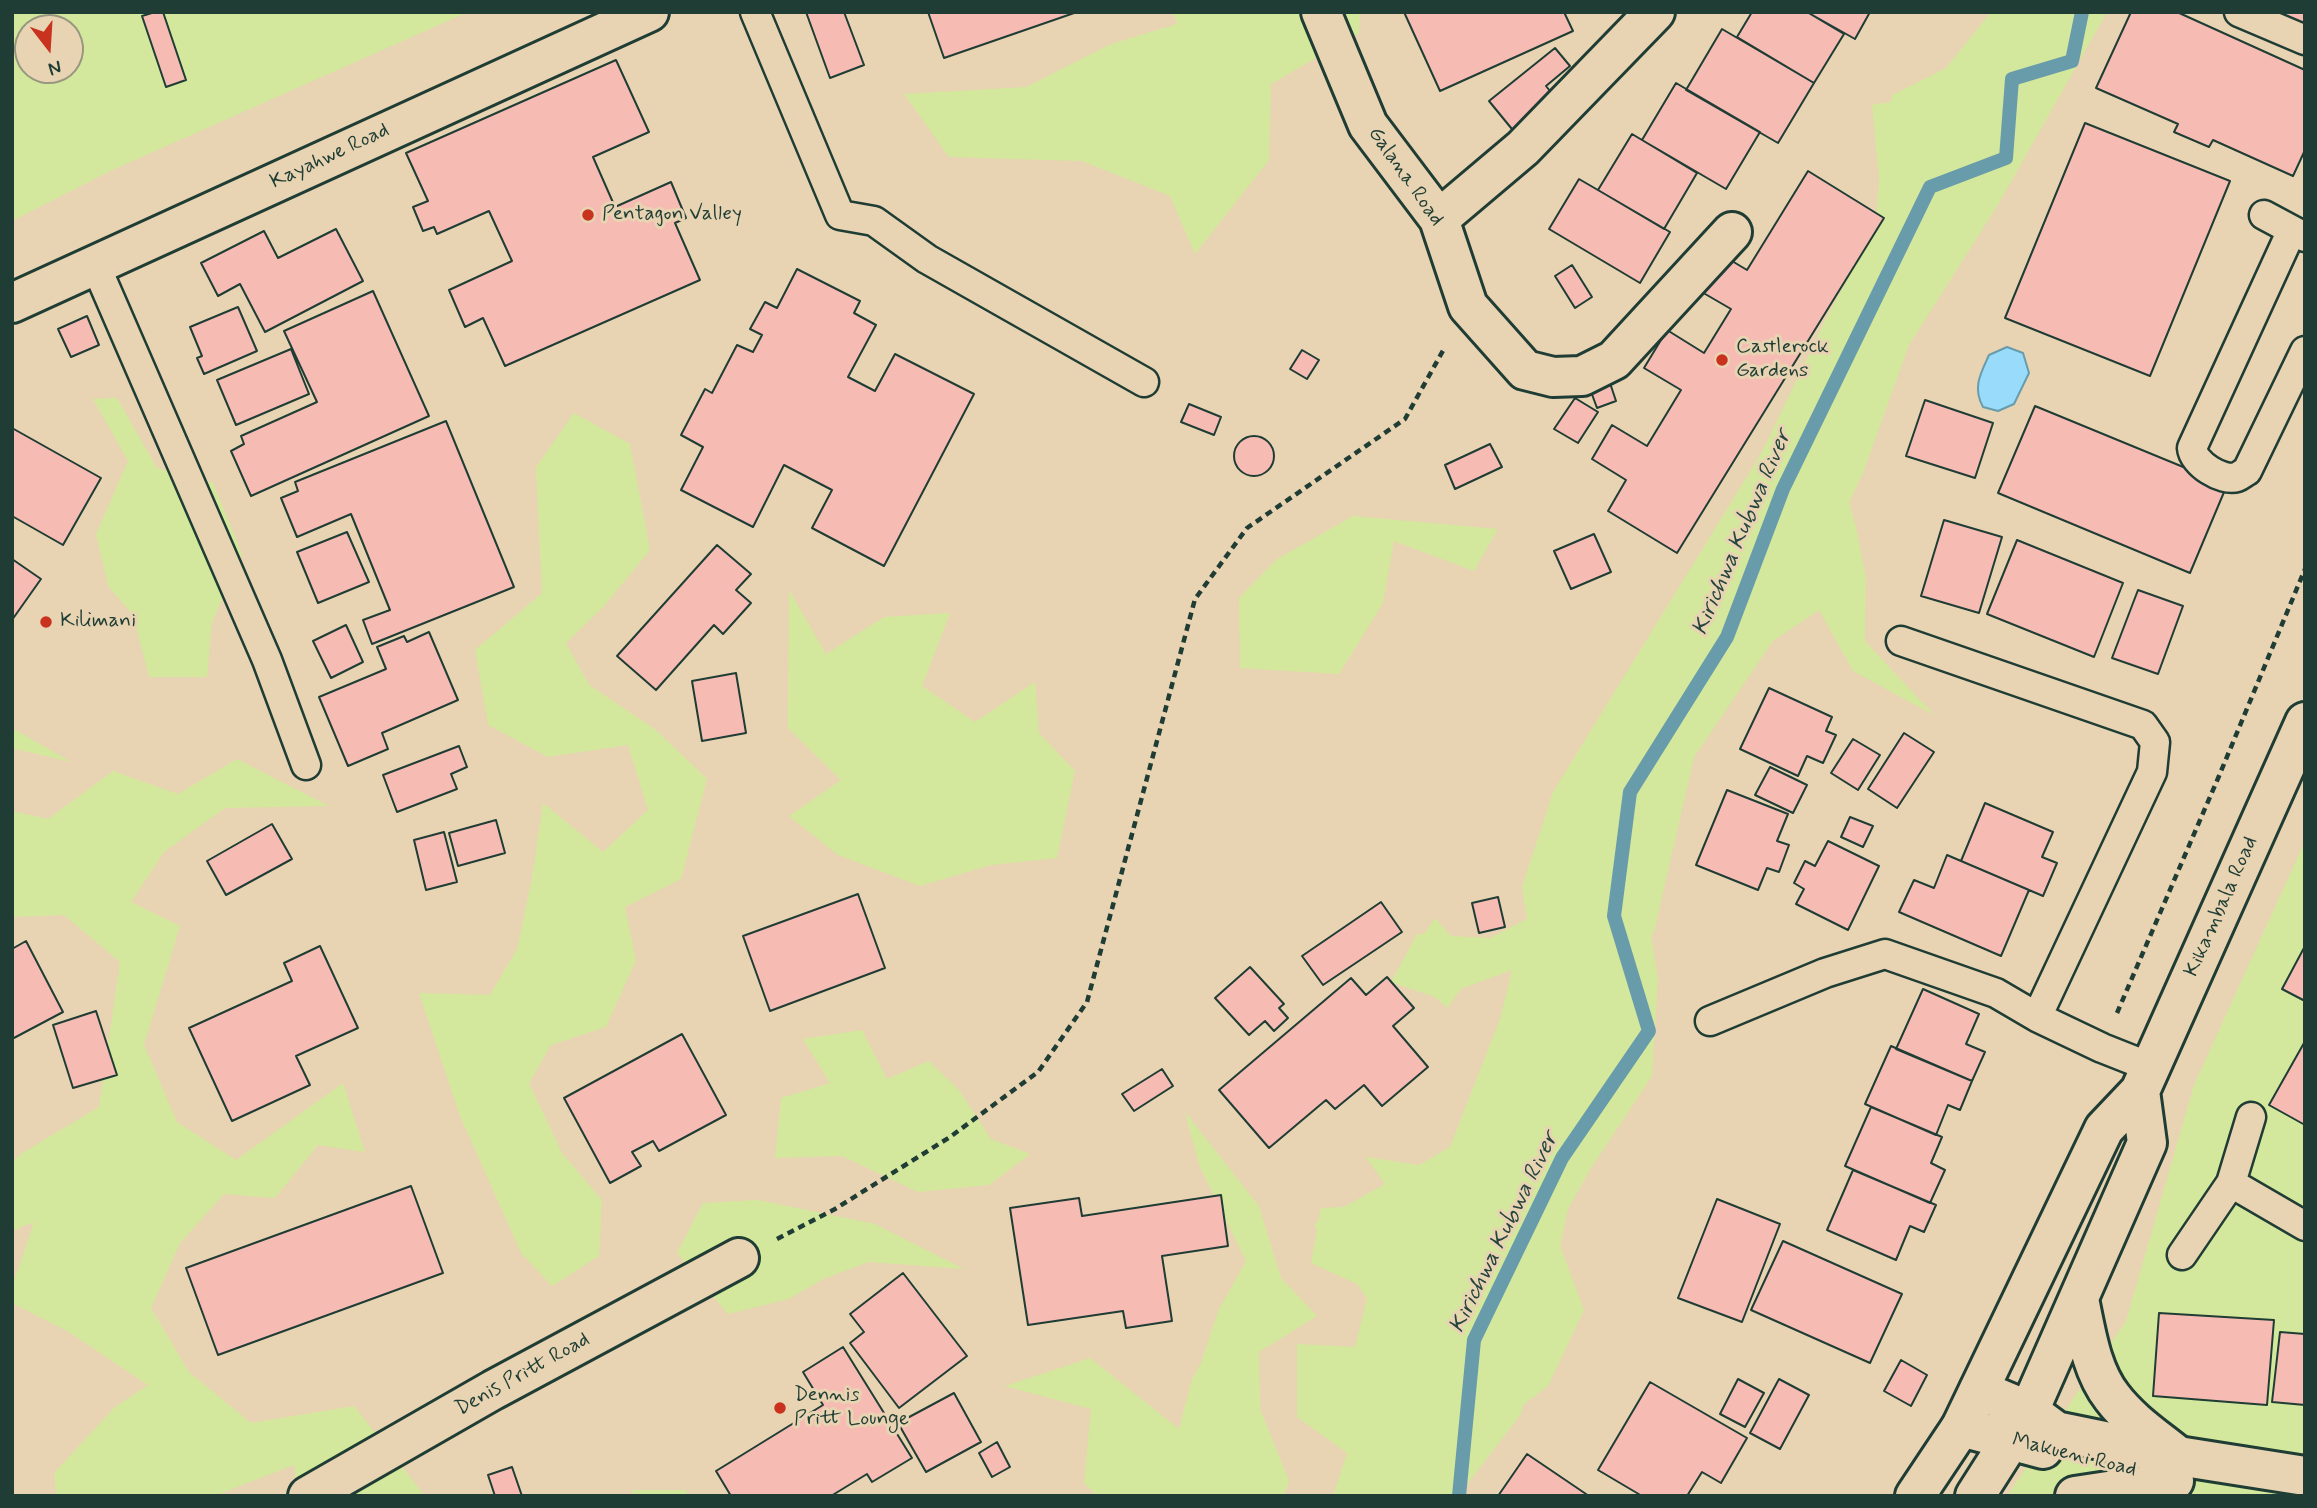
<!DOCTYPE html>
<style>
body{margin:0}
#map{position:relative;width:2317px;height:1508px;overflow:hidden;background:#e8d4b2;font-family:Mynerve,sans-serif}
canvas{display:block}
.frame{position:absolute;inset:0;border:14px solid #1f3d34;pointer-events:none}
.north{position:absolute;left:14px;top:14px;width:70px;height:70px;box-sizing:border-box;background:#e8d4b2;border:2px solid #989880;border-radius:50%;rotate:163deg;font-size:19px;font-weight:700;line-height:28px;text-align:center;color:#1f3d34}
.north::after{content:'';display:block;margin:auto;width:24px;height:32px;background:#c8321e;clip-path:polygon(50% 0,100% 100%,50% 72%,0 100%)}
</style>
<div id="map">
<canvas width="2317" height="1508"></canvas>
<div class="frame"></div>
<div class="north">N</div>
</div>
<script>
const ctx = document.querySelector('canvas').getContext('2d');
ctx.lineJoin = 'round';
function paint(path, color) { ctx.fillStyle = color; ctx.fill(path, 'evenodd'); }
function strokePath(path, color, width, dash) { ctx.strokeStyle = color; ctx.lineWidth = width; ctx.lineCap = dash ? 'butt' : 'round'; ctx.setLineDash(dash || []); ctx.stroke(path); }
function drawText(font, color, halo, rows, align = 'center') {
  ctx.font = font + ' Mynerve,sans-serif'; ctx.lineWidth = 6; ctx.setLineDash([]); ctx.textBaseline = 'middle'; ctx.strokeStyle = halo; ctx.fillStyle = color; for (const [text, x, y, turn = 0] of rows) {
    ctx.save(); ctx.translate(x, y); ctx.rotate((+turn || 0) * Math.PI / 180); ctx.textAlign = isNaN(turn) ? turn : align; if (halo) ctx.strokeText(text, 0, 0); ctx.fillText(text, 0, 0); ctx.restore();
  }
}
paint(new Path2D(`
 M12,12H468L108,172L12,221ZM28,28H70V70H28Z
 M1173,12H1360L1359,33L1271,84L1269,160L1195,254L1170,196L1082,161L949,157L904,94L1026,87L1111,44L1177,24Z
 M1991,12H2107L1999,203L1909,345L1863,473L1849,502L1856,527L1866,578L1865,641L1934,715L1853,671L1819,610L1773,641L1694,757L1654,932L1651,936L1658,979L1652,1076L1591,1168L1568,1209L1560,1246L1584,1310L1548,1386L1523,1405L1521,1414L1458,1496H1333L1347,1453L1297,1417V1344L1355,1347L1367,1298L1357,1284L1311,1263L1317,1229L1314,1224L1318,1222L1321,1208L1344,1207L1385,1184L1366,1157L1419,1165L1450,1147L1500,1019L1512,970L1461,989L1447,1008L1435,997L1391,982L1417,934H1424L1435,918L1451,936L1490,938L1527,919L1522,887L1553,792L1762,452L1825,321L1870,237L1877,210L1879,178L1872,105L1891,102L1892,95L1946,68Z
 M117,398L157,468L213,483L242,554L212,622L207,677H149L133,615L108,586L96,534L128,461L93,399Z
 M574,413L630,444L650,550L604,606L566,643L589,685L656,730L707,779L681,879L625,907L636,960L606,1027L551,1045L529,1083L562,1153L602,1200L599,1256L552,1286L521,1253L460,1116L419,993L490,995L517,949L532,878L543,803L603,852L648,810L628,745L548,757L488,725L475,650L542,593L536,467Z
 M1353,516L1498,529L1474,571L1394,541L1383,603L1339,674L1240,668L1239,598L1277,559Z
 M789,590L826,654L884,617L950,613L922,686L975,722L1035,682L1039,733L1075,771L1057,858L991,865L920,886L838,855L789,816L841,780L788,728Z
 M12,725L14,729L71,762L12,748Z
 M237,759L329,806L225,808L164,852L131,902L180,926L144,1045L177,1122L236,1160L343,1083L365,1152L318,1145L275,1198L224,1194L180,1243L151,1308L189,1372L251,1423L354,1406L425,1496H298L294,1465L214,1496H56L54,1473L115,1407L148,1385L69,1332L12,1303V1287L34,1222L12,1231V1162L22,1153L99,1107L120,962L64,915L12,917V811L48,819L113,771L178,794Z
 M2305,841V1496H2007L2126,1321L2194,1085Z
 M862,1030L887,1079L929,1061L959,1090L991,1139L1030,1154L989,1185L918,1192L842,1156L775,1158L781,1098L830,1083L803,1039Z
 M1185,1112L1259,1206L1281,1278L1317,1316L1259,1352L1260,1409L1289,1481L1284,1496H1097L1084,1483L1091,1409L1005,1386L1090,1358L1179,1429L1192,1379L1201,1363L1218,1311L1246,1261L1199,1165Z
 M758,1200L875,1224L964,1269L869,1262L823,1279L789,1299L728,1314L677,1253L703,1203Z
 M631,1490H686L688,1496H634Z`), '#d3e89c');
const water = new Path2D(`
 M2007,347L2023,353L2029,373L2014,404L1998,411L1983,407C1972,387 1981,373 1989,355Z`);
paint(water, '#99dbfb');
strokePath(water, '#689cab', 2);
strokePath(new Path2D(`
 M1459,1496L1474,1340L1562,1158L1649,1031L1614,916L1630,792L1727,637L1783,489L1930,187L2006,158L2012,79L2072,61L2082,12`), '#689cab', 14);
const building = new Path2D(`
 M155,12H163L186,80L166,87L142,16Z
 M806,12H844L864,65L830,78Z
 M928,12H1077L944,58Z
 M1404,12H1564L1573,31L1440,91Z
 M1752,12H1807L1844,34L1814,83L1737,37Z
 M1807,12H1870L1855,39Z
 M2131,12H2177L2305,70V150L2293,176L2213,140L2209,147L2174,132L2178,124L2096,88Z
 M2274,12H2305V24Z
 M1722,29L1814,83L1778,143L1686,90Z
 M1555,48L1570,66L1546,86L1554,96L1516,134L1489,101Z
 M616,60L649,132L593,157L615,207L671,182L686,218L675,223L700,280L505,366L483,318L465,327L449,290L512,261L489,211L437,234L434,227L423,231L413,207L428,201L406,153Z
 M1676,83L1760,132L1726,189L1642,140Z
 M2085,123L2230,181L2150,376L2005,318Z
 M1632,134L1697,173L1664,229L1598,190Z
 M1808,171L1884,218L1677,553L1608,511L1626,480L1592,459L1612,425L1647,446L1681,390L1644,368L1667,330L1704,353L1731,309L1700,291L1722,255L1747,270Z
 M1579,179L1670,232L1640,283L1549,229Z
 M336,229L363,281L265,332L240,284L218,296L201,263L264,231L278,258Z
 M1572,265L1592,297L1575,308L1555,276Z
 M797,269L860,301L854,313L876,325L848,377L875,391L895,354L974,394L884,566L812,528L832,490L784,465L753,527L681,490L703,447L681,435L705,389L712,393L737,345L753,352L762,335L750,329L765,302L777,308Z
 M373,291L429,416L251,496L231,451L244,444L241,436L317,402L284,331Z
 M238,307L257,351L204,374L197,358L202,356L190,327Z
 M87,316L99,345L71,357L58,329Z
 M291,349L309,394L236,425L217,380Z
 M1302,350L1319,360L1307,379L1290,369Z
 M1606,371L1616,401L1597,408L1586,378Z
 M1575,398L1598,412L1578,443L1554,429Z
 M1925,400L1993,423L1975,478L1906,456Z
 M1189,404L1221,417L1214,435L1181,422Z
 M2035,406L2227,485L2190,573L1998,493Z
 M446,421L514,587L372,644L363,620L390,610L351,514L297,537L281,498L298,491L295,482Z
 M12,428L101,478L63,545L12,516Z
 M1234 456a20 20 0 1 1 40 0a20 20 0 1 1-40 0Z
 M1490,444L1502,467L1455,489L1445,465Z
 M1944,520L2002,537L1979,613L1921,596Z
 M347,532L369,582L318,603L297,552Z
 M1594,534L1611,572L1571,589L1554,551Z
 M2017,540L2123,583L2094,657L1987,614Z
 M717,545L751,574L736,590L751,603L723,634L714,625L656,690L617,656Z
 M12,559L41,579L12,620Z
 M2138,590L2183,606L2158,674L2112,658Z
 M346,625L363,662L331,678L313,641Z
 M429,632L458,700L382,733L388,749L348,766L319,697L386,669L377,647L404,636L407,642Z
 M736,673L746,733L702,741L692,681Z
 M1769,688L1832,717L1826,731L1836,735L1823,763L1807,756L1798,776L1740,749Z
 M1904,733L1934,752L1897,808L1868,789Z
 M1853,739L1880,755L1858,790L1831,773Z
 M459,746L467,767L451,774L457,789L397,812L383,775Z
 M1770,767L1807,785L1793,813L1755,795Z
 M1727,790L1788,814L1777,841L1789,845L1779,872L1767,868L1758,890L1696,865Z
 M1985,803L2053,832L2042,857L2057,863L2043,896L1961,861Z
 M1850,817L1873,826L1863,847L1841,837Z
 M496,820L505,853L458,866L449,833Z
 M272,824L292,859L226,895L207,861Z
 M444,832L457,882L426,890L414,840Z
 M1828,841L1879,866L1848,930L1796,904L1804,889L1794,883L1805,861L1815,866Z
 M1947,855L2029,890L2001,956L1899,912L1914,880L1934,888Z
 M858,894L885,968L770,1011L743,936Z
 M1498,897L1505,927L1479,933L1472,903Z
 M1381,902L1402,932L1323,985L1302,956Z
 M26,941L63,1012L12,1039V949Z
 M320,946L358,1028L296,1056L310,1085L232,1121L189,1028L292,981L284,963Z
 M2305,946V1001L2282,989Z
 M1250,967L1284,1004L1279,1008L1288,1018L1274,1031L1265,1021L1249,1035L1215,998Z
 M1387,977L1414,1008L1393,1026L1428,1067L1382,1106L1364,1085L1335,1109L1326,1100L1269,1148L1219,1090L1351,978L1366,995Z
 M1923,989L1979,1014L1966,1044L1985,1052L1972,1081L1896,1049Z
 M96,1011L117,1075L73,1088L53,1025Z
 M682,1034L726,1115L659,1151L653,1141L632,1152L641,1166L610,1183L564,1098Z
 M2304,1043H2305V1125L2269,1105Z
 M1891,1046L1972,1081L1960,1110L1948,1105L1936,1135L1865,1104Z
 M1162,1069L1173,1086L1134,1111L1122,1094Z
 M1871,1107L1942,1137L1931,1163L1945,1170L1930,1203L1845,1166Z
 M1853,1170L1936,1205L1924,1232L1910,1226L1896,1260L1827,1230Z
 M411,1186L443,1273L218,1355L186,1268Z
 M1221,1195L1228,1246L1162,1256L1172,1321L1126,1328L1123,1311L1028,1325L1010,1208L1079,1198L1082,1216Z
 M1717,1199L1780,1224L1742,1322L1678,1298Z
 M1783,1241L1902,1294L1870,1363L1751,1310Z
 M903,1273L967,1356L899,1408L850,1343L864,1332L850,1314Z
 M2159,1313L2274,1320L2267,1405L2153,1396Z
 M2280,1332L2305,1334V1405L2272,1402Z
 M843,1347L912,1458L872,1482L867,1474L831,1496H731L716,1471L823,1405L803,1372Z
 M1901,1360L1927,1375L1911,1406L1884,1391Z
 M1738,1379L1764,1393L1745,1427L1720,1414Z
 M1779,1379L1809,1395L1780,1449L1750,1433Z
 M1650,1382L1747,1438L1721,1483L1702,1472L1687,1496H1642L1598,1470Z
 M954,1393L981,1442L926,1472L898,1423Z
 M997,1442L1010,1467L992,1477L979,1453Z
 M1527,1454L1589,1496H1498Z
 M512,1467L522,1496H495L488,1475Z`);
paint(building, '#f6bbb2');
strokePath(building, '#1f3d34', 2);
const lane = new Path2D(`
 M755,12L840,215L874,221L927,259L1144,382
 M2239,12L2305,40
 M2264,215L2305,237
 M2292,230L2192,448C2193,463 2222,482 2237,477C2240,476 2243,473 2247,471L2305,351
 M95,264L267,660L306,765
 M1901,641L2143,725L2155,742L2152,772L2037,1017
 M1710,1021L1825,973L1885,954L1996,993L2037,1017L2102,1048L2150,1067
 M2231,1183L2251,1117
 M2182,1255L2231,1183L2305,1226`);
const street = new Path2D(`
 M1321,12L1368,125L1439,219L1468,306L1525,370L1553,377L1582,376L1614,360L1732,232
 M1439,219L1523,148L1655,12
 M1979,1390L2029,1411L2056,1431L2178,1456L2305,1476
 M1961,1427L2043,1449
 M308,1496L493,1390L739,1258`);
const secondary = new Path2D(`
 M12,303L649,12
 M2079,1299C2086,1332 2091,1370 2112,1397C2130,1421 2156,1438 2178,1456
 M1915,1496L1961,1427L2104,1129L2140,1091L2305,722
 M1975,1496L2029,1411L2147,1143L2140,1091
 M2075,1496L2174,1481`);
strokePath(lane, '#1f3d34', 33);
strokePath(street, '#1f3d34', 44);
strokePath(secondary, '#1f3d34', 44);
strokePath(new Path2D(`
 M2117,1013L2219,776L2305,569
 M777,1239L835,1209L950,1137L1038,1072L1087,1002L1195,599L1247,528L1405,419L1445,347`), '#1f3d34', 4.5, [7, 5]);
strokePath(lane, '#e8d4b2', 28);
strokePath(street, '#e8d4b2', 38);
strokePath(secondary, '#e8d4b2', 38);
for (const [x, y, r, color] of [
 [588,215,7,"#c8321e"],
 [1722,360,7,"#c8321e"],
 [46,622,7,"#c8321e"],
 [780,1408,7,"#c8321e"]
]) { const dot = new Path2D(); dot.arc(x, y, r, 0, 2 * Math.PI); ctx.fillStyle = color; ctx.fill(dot); strokePath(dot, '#e8d4b2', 2.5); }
drawText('21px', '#1f3d34', '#e8d4b2', [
 ["Kayahwe Road",330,157,-25],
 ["Galana Road",1405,177,55],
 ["Kikambala Road",2222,907,-66],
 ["Denis Pritt Road",523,1375,-29],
 ["Makueni Road",2074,1456,14]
]);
drawText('21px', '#1f3d34', '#e8d4b2', [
 ["Pentagon Valley",602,215],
 ["Castlerock",1736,348],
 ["Gardens",1736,372],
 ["Kilimani",60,622],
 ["Dennis",794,1396],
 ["Pritt Lounge",794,1420]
], 'left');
drawText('italic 23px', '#25453e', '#e8d4b2', [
 ["Kirichwa Kubwa River",1743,533,-67],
 ["Kirichwa Kubwa River",1505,1233,-64]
]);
</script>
